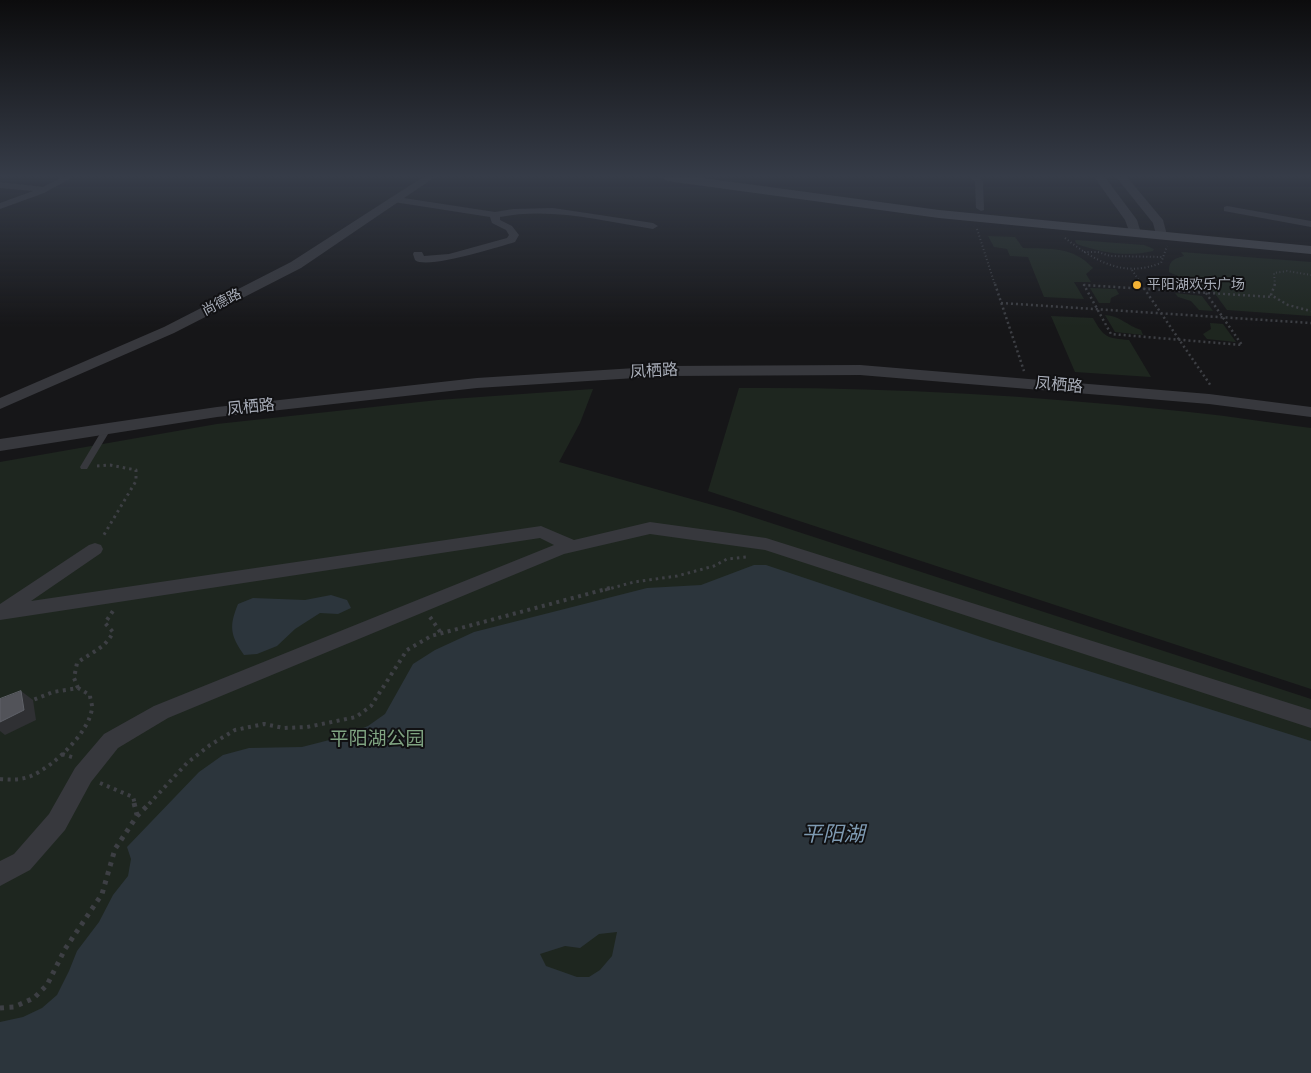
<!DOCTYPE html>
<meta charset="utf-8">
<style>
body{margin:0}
canvas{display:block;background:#161618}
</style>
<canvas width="1311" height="1073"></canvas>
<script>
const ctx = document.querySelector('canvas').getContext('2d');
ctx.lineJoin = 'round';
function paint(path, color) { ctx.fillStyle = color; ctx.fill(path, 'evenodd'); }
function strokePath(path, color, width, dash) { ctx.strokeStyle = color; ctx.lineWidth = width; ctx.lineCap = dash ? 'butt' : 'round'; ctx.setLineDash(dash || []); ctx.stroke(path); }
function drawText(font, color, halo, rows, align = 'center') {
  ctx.font = font + ' Roboto,"Noto Sans SC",sans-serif'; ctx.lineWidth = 4; ctx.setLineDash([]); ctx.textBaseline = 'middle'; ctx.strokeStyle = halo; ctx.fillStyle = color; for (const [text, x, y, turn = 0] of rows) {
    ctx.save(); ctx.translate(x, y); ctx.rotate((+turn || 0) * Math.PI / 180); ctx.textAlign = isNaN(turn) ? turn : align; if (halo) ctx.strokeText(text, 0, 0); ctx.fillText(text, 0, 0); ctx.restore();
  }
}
paint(new Path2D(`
 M988,236L1015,237L1023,248C1051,249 1072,246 1093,268L1086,274L1091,282H1074L1084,299L1044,297L1028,257L1010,256L1007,249L994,247Z
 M1076,240L1144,245L1154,249L1153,251C1127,257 1102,253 1077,244L1075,241Z
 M1181,252L1311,262V316L1227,310L1213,291L1193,288L1190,282L1169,272C1169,260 1174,259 1184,256Z
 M1090,288L1116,289L1119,294L1111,298L1110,303H1099Z
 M1175,293L1202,296L1213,311L1199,310L1191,301L1178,297Z
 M1105,315C1120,316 1126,325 1141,330L1143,335L1115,332Z
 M1051,316L1093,318C1104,338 1107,338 1129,340L1151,377L1075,372Z
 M1210,323L1223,324L1236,342L1207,339L1203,334L1211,329Z
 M739,388C882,387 1026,395 1169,410C1216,414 1264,422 1311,428V689L708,491Z
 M593,389L580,423L559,462L734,511L1311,699V1073H0V462L217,424L438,400Z`), '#1e261f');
paint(new Path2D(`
 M754,565H766L990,640L1311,741V1073H0V1022L23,1017L42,1008L57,995L69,971L77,951L99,922L113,895L128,876L131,859L127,847L199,772L223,755L249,748L302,747L341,737L368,726L385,714L413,664L435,650L474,632L647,588L701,585ZM617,932L612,956L600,970L589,977H577L546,966L540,954L565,946L580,948L599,934Z
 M331,595L347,600L351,608L338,614L320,613L295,629L277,646L257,654L244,655C230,635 229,626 238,604L253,598L305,600Z`), '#2c353c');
strokePath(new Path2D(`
 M977,229L995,285
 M1065,238C1095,261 1123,278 1161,263L1167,246
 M1084,252H1098L1110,256L1163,257
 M1132,270L1142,285
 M1275,285L1274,273L1287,271L1311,275`), '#3d3f44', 2, [1, 2.5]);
strokePath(new Path2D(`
 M995,284L1024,371
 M1141,284L1211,386
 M1275,284L1271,295L1288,305L1311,311
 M1206,293L1242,345L1111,334L1084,285L1272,297
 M1001,303L1311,323`), '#3d3f44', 2.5, [2, 3]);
strokePath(new Path2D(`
 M97,466L110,465L136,470V481L102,538
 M605,590L634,582L677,576L714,566L727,559L746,557`), '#3d3f44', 3, [2.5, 4]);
strokePath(new Path2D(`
 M430,617L441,633
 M78,688L74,678L77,663C90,653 106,648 113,632L105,623L113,611
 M62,754L75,758
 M0,779C11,780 21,780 31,776C53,767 91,731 92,707C92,703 90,699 90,695L78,688L53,692L33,700
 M100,783L133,797L135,804
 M149,804L187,763L210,745L235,730L264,724L284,728L307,727L356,717L371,706L407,650L431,636L610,588`), '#3d3f44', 4, [3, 4.5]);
strokePath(new Path2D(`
 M134,803L137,815
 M0,1008L14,1007L34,998L47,985L65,949L102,894L115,849L137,816L150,803`), '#3d3f44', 5, [4, 5.5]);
paint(new Path2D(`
 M104,427H110L111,429L87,469H81L80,467Z`), '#37383d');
paint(new Path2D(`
 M62,177H73L44,193L0,209V203L33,191L0,188V182L43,187Z
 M970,177H979L983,181L984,210L981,211L976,208L975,182Z
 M397,197L495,212L513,209L553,208L653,223L658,226L653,229C603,221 551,207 500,217V220L512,226L519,235L515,242C498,247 426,270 415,260L413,254L414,252H422L424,256L449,254L507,238L509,235L506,230L492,223L490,217L394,202V198Z
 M1227,206L1311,221V227L1224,211V207Z
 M650,522L766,538L1311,710V728L765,550L650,534L564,554L168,718L118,748L91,782L65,830L30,870L0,886V861L14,854L49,814L75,768L104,734L154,706L554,545L540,538L0,620V604L89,545L95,543L101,545L103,549L101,553L31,601L541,526L574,540Z`), '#37383d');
paint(new Path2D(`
 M423,177H435L301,268L174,333L0,409V398L164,327L291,262Z
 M1094,177H1105L1137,220L1141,233L1139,236H1131L1125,220Z
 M1116,177H1127L1163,220L1167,235L1165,238H1157L1153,223Z
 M860,365L1209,394L1311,407V417L1209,404L860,375L667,376L477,388L217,417L0,451V439L217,407L477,378L667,366Z`), '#37383d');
paint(new Path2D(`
 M661,177H696L939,210L1311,246V254L939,218L667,181Z`), '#45474d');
paint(new Path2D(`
 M21,691L33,700L36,720L5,735L0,731V722Z`), '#2f3033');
const building = new Path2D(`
 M21,691L24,710L0,722V699Z`);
paint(building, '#525359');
strokePath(building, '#5f6168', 1);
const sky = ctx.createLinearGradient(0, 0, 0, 327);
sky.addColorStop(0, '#0c0c0d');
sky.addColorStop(0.54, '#363c48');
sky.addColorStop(1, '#363c4800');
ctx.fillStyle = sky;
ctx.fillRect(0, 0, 1311, 327);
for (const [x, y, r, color] of [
 [1137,285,5,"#f2b134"]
]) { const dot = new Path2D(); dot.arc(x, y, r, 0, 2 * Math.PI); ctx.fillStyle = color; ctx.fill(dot); strokePath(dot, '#111113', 2); }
drawText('14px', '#a8adb8', '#111113', [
 ["平阳湖欢乐广场",1147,285]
], 'left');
drawText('14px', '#a8adb8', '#111113', [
 ["尚德路",222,303,-27]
]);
drawText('16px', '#a8adb8', '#111113', [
 ["凤栖路",654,372,-3],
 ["凤栖路",1059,386,5],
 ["凤栖路",251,408,-6]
]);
drawText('19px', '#7fa381', '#111113', [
 ["平阳湖公园",377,740]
]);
drawText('italic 21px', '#7f9bb3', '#111113', [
 ["平阳湖",833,836]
]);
</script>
